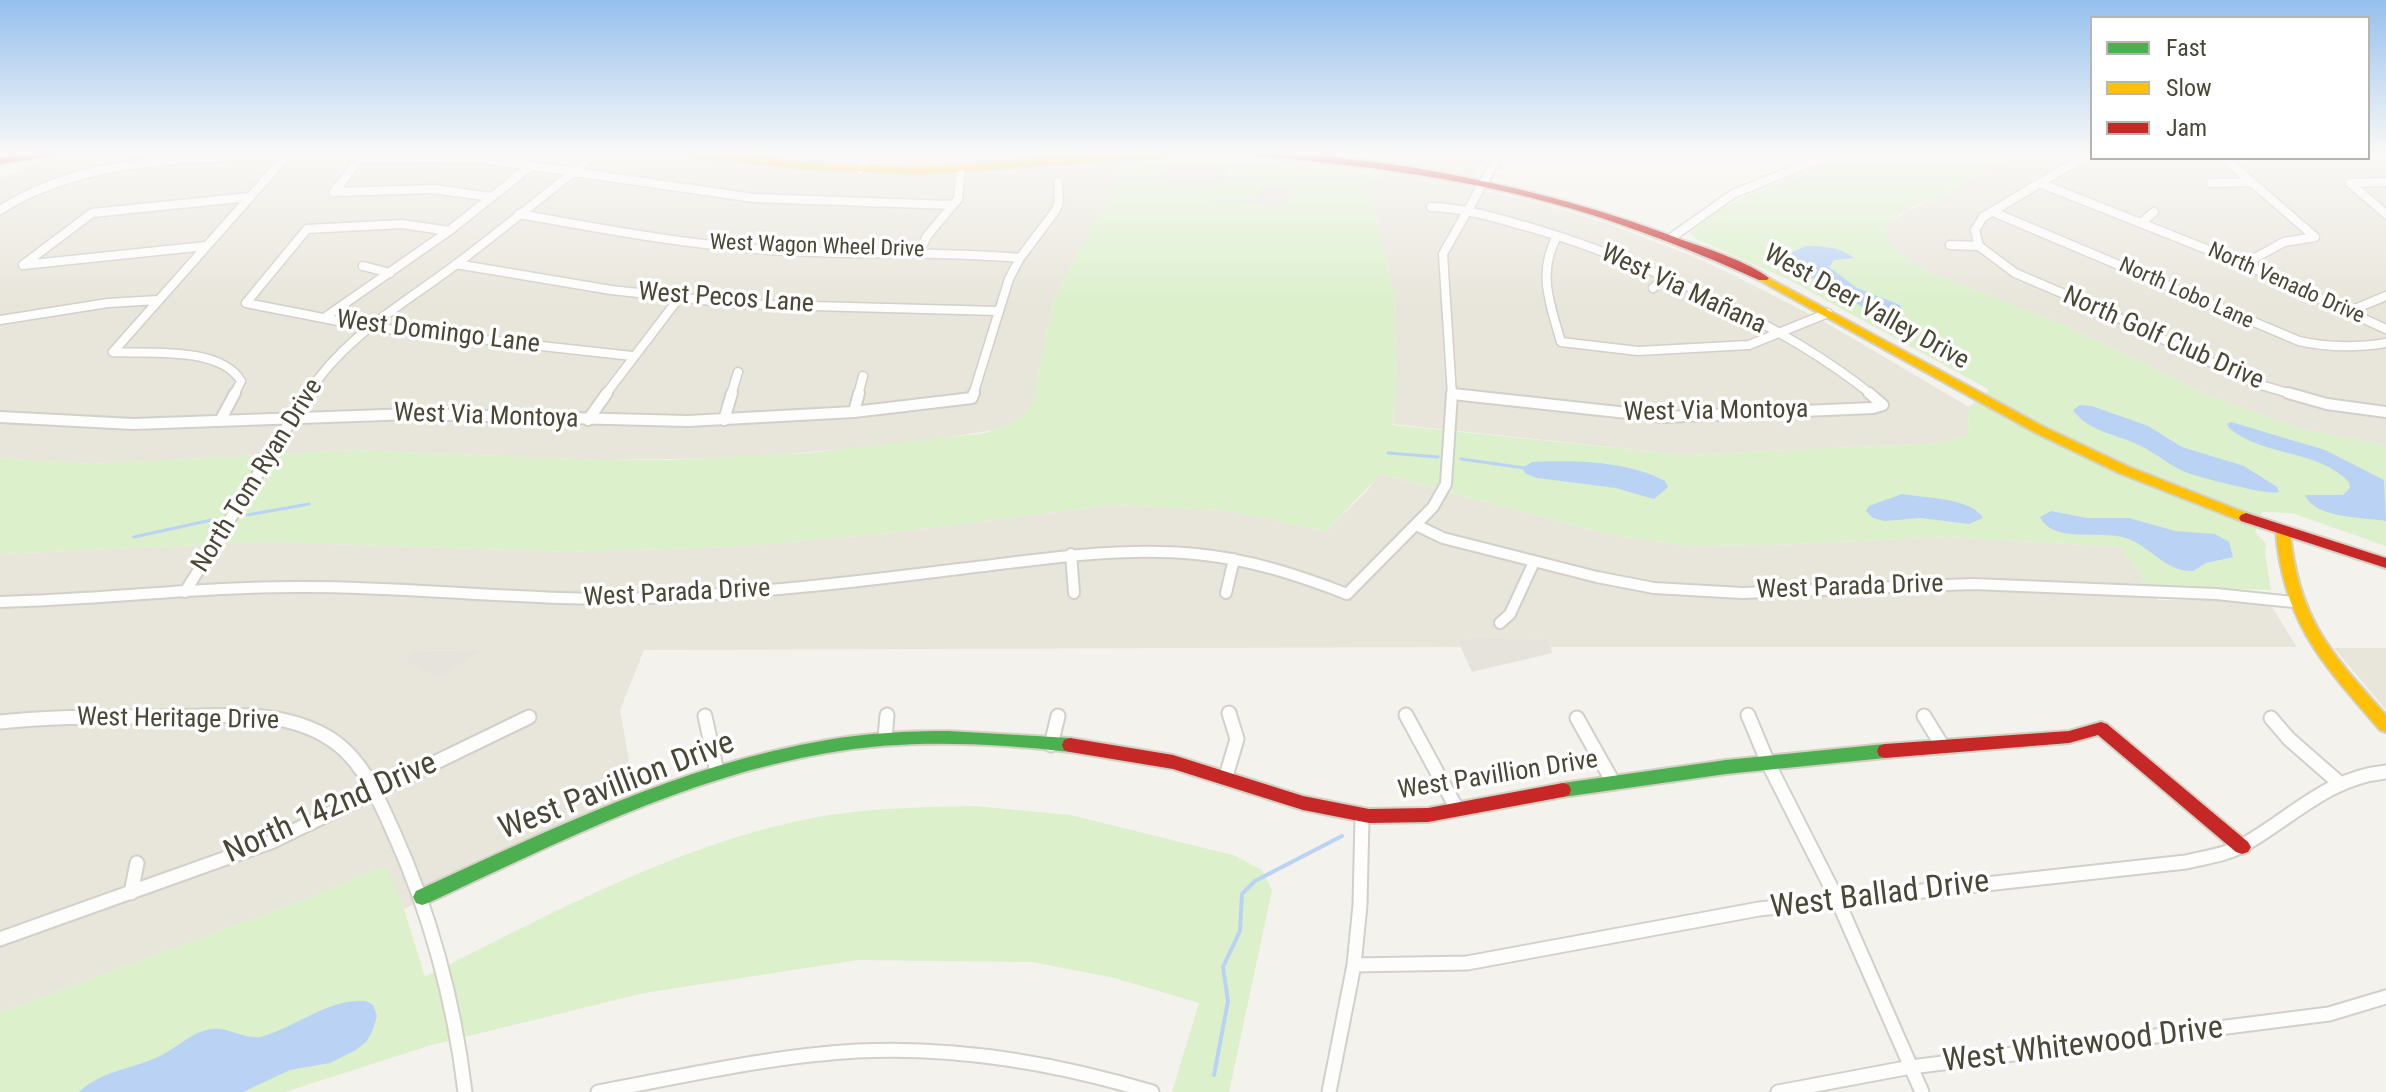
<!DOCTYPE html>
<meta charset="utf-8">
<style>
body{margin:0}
#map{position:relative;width:2386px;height:1092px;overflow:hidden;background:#f3f2ed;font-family:"Roboto Condensed",sans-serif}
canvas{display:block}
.legend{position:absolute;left:2090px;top:16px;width:280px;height:144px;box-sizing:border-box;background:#fff;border:2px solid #b7b5af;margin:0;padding:10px 14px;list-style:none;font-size:24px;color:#4b4737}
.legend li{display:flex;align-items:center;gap:16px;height:40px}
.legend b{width:40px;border:2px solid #b7b5af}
</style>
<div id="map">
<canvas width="2386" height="1092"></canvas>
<ul class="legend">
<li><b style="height:10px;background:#4caf50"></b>Fast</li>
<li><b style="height:10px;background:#ffc107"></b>Slow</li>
<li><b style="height:10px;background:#c62828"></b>Jam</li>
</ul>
</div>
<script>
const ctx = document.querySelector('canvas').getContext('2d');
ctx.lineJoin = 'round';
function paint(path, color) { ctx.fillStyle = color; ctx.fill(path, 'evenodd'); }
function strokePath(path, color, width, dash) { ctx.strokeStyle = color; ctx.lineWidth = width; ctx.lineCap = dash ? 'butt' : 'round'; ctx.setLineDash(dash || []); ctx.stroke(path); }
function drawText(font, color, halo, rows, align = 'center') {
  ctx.font = font + ' "Roboto Condensed",sans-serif'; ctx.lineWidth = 7; ctx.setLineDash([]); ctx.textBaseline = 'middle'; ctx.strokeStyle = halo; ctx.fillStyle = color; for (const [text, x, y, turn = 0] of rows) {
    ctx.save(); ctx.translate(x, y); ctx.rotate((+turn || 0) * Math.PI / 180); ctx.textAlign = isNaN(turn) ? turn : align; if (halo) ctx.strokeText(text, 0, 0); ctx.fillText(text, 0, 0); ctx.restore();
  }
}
paint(new Path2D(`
 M43,153H1121L1115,193L1078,251L1053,303L1032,405L1020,419L1000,429L913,443L739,458L601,460L353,450L93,464L0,458V178L40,163Z
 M1384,153H1488L1485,161L1463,186L1544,204L1609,224L1695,257L1743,280L1823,321L1969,407L1968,436L1941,443L1686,455L1392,424L1397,383L1394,295L1369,183L1392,174L1389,155Z
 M2017,153H2092V158H2368V153H2386V445L2301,429L2214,398L2066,326L1927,271L1902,256L1889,241L1885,231L1889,223L1907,211L1961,186Z
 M1380,474L1607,534L1689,546L1771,545L1947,537L2121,547L2158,600H2234L2270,604L2297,647H1550L1548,640L1479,637L1458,641L1460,647L644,650L620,710L635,794L404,909L384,866L312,897L0,1013V554L269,542L568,552L732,547L882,534L1111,505L1224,510L1326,531L1366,492ZM478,650L439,678L412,651Z
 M2334,648H2386V710Z`), '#e8e5da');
paint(new Path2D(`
 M1479,637L1549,640L1552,653L1472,672L1458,641Z
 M480,650L439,678L406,660L412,651Z`), '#e6e3dc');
paint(new Path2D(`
 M1121,153L1389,155L1392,175L1369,184L1394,295L1397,383L1392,425L1686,455L1941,443L1968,436L1969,407L1988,392V389L1791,281L1694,238L1690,232L1723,208L1750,194L1851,153H2017C1999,165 1980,176 1962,186C1939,198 1897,206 1885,231L1889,241L1902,256L1927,271L2066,326L2214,398L2301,429L2386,445V546L2292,513L2262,512L2255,532L2266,544L2265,553L2271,590L2148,586L2121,547L1947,537L1771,545L1689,546L1607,534L1381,474L1326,531L1224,510L1111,505L882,534L732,547L568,552L269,542L0,554V458L93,464L353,450L601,460H672L808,453L986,433L1020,419L1032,404L1053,303L1078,251L1115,193Z
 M975,806L1070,815L1233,855L1262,870L1272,890L1229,1092H1172L1199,1003L1115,978L1032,962L858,960L644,993L428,1046L285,1092H0V1013L312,897L385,865L404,909L425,977C550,914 691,837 830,815C878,808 926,807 975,806Z`), '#dbf0cb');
paint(new Path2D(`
 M1228,165L1223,185H1166L1159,178L1165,166Z
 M1287,186L1288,201L1283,205L1215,203V200H1260V187Z`), '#e2e1dc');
paint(new Path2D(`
 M1806,246C1823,246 1840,247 1854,258L1834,260L1829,267L1857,288L1900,305L1903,314L1893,319L1873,313L1813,278L1778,261L1781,257Z
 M2080,405L2092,406L2148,426L2182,447L2244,466L2277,487L2279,492C2270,496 2202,478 2188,473C2171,467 2156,453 2139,445C2118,435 2087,431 2073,410Z
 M2231,422L2325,450L2384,480L2386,521C2364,517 2315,519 2305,495H2343L2350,488L2349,482C2316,448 2265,458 2229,428L2227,424Z
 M1532,462C1574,460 1628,461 1665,481L1668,487L1654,499L1616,488L1537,478L1526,474L1522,468Z
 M1902,494C1924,498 1973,498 1983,518L1969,524L1920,518L1885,521L1873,518L1866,511L1869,506Z
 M2051,511L2087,518H2129L2175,531L2215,534L2229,542L2233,557L2206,563L2193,571C2163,572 2149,543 2122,537C2099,531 2052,543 2040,517Z
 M366,1001L373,1005L377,1016L372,1032L366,1042L356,1050L330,1063L290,1070L243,1092H79C103,1070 130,1070 158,1057C176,1049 192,1031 212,1029C229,1027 243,1039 260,1037C296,1028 327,998 366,1001Z`), '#bad3f5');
strokePath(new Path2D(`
 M1388,453L1438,457
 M1461,459L1525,468
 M247,515L309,504
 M134,537L216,519`), '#bad3f5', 3);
strokePath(new Path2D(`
 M1214,1075L1228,1001L1223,967L1240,931L1242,894L1255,881L1342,836`), '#bad3f5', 4);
const streetFar2 = new Path2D(`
 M2224,158L2315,237L2284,242L2244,264
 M860,170L868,153
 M2211,183L2252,182
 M2350,183L2386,214
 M2350,183L2386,182
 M2042,184L2244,264L2386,329
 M334,192L360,159L477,158L754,198L952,205
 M334,192L434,189L491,197
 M1431,207C1466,208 1499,219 1532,228C1642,261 1783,323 1872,395
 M0,210C84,156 193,159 289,154
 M1993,212L2299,341C2329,348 2355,348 2386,343
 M519,214C608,230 697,247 787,251C865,255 942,251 1020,258
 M2141,223L2154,212
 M1557,236C1537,273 1550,304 1561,342L1638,351L1749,345L1828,313
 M1672,237L1733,194L1834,153
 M1950,245L1979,246L2015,273L2104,311L2254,383L2295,395
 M1979,246L1975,230L1983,217L2090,153
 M920,251L927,236L958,199L961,169
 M456,264L611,290L739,304L998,311
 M23,265L92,213L250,197
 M23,265L206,246
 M363,266L390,273
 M1653,288L1665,278
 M246,303L369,327L632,356
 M246,303L307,229L402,224L449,231
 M2350,311L2386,296
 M324,318L449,231L532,165
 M0,320L108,303L158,300
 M113,352L289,153
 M113,352C149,354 220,346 241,381L234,395
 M1453,394L1460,395
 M307,395C343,337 405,303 458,263C505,227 551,190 597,153
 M605,395L679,298
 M731,395L738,372
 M858,395L863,376
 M973,395L1009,279L1020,258L1056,210L1059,202L1058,182
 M1452,395L1443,254L1500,153`);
const streetFar1 = new Path2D(`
 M2288,393L2327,404L2386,412
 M1453,394L1664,417L1873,408L1883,405L1869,393
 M854,412L859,393
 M0,417L133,424L412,414L688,421L854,412L972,398L974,393
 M588,420L607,393
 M724,420L732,393
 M220,421L235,393
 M1416,525L1443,538L1597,577L1654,588L1742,593L1973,584L2216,594L2293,602
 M1071,554L1074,593
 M185,592L308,393
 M1226,593L1234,559
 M0,602C102,600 204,586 306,587C420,587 533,602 647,598C751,594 855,582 959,569C1037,560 1117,546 1196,554C1249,559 1298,575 1347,594L1433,507L1446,484L1452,393
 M1500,623L1510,614L1534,562`);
const street = new Path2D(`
 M1406,715L1457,809
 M1748,715L1768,763L1837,899L1922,1092
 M705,716L717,772
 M1924,716L1943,747
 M1577,718L1613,782
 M2271,718L2289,739L2337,781
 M0,722C52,716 105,717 157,717C212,717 274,707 324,735C361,755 376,794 393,831C431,915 454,1001 465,1092
 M885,739L887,715
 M1051,745L1058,716
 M1226,776L1237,739L1229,713
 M131,893L137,863
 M0,939L271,842L529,717
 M1354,965L1467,963L1759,909L2186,862C2206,857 2227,855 2245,844C2294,816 2327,778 2386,772
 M598,1092C684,1076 770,1056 857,1051C958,1046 1056,1063 1152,1092
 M1329,1092L1354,965L1360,905L1362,817
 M1778,1092L1911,1067L2329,1014L2386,997`);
const fast = new Path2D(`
 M948,731L1070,738L1076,740L1078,745L1076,750L1070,752C989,743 907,739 827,753C686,777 557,843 428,903L422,905L416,903L413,897L416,891C548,831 682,764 827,740C867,733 908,731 948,731Z
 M1885,744L1891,746L1893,751L1891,756L1885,758L1726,774L1563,797L1557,795L1555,790L1557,785L1563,783L1726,760Z`);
const slow = new Path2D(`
 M683,153H713L803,163L918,168L1139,153H1184L1179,156L918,174L803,169L688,156Z
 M1763,275L2044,427L2129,467L2251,515L2253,518L2246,523L2241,521L2119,473L2036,433L1759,280V276Z
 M2283,527L2290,532C2298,619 2331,653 2386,715V732L2380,730C2323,664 2284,624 2276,532Z`);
const jam = new Path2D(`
 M33,153H56L51,156L0,164V158Z
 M1251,153C1304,152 1357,159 1409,167C1504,183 1596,206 1685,241C1709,249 1750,263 1769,278L1767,280H1759C1699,253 1639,229 1576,210C1472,179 1364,165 1256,156Z
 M2246,513L2386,558V568L2241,521L2239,518L2241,515Z
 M2101,722L2107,724L2248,842L2251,847L2248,852L2242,854L2236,852L2098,735L2069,743L1885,758L1879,756L1877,751L1879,746L1885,744L2069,731Z
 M1070,738L1173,755L1303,796L1369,809L1428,808L1563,783L1569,785L1571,790L1569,795L1563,797L1428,822L1369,823L1303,810L1173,769L1070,752L1064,750L1062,745L1064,740Z`);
strokePath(streetFar2, '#d1d0ca', 11);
strokePath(streetFar1, '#d1d0ca', 14);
strokePath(street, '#d1d0ca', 17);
strokePath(fast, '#d3d1c3', 4);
strokePath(slow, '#d3d1c3', 4);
strokePath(jam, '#d3d1c3', 4);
strokePath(streetFar2, '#fdfdfc', 8);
strokePath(streetFar1, '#fdfdfc', 10);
strokePath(street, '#fdfdfc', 13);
paint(fast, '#4caf50');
paint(slow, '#ffc107');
paint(jam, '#c62828');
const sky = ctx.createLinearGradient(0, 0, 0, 306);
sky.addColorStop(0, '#95c0ed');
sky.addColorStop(0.5, '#faf9f7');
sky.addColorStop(1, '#faf9f700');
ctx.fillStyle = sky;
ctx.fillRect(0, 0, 2386, 306);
drawText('22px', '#4b4737', '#fff', [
 ["West Wagon Wheel Drive",817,247,2],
 ["North Venado Drive",2286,284,24],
 ["North Lobo Lane",2186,294,24]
]);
drawText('26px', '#4b4737', '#fff', [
 ["West Via Mañana",1683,290,25],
 ["West Pecos Lane",726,299,4],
 ["West Deer Valley Drive",1866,308,29],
 ["West Domingo Lane",438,333,7],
 ["North Golf Club Drive",2163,339,24],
 ["West Via Montoya",1716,412,-1],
 ["West Via Montoya",486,417,2],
 ["North Tom Ryan Drive",258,476,-58],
 ["West Parada Drive",1850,588,-2],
 ["West Parada Drive",677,594,-3],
 ["West Heritage Drive",178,720,1],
 ["West Pavillion Drive",1498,776,-9]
]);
drawText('32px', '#4b4737', '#fff', [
 ["West Pavillion Drive",617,787,-21],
 ["North 142nd Drive",331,809,-24],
 ["West Ballad Drive",1880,896,-7],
 ["West Whitewood Drive",2083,1046,-7]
]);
</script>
